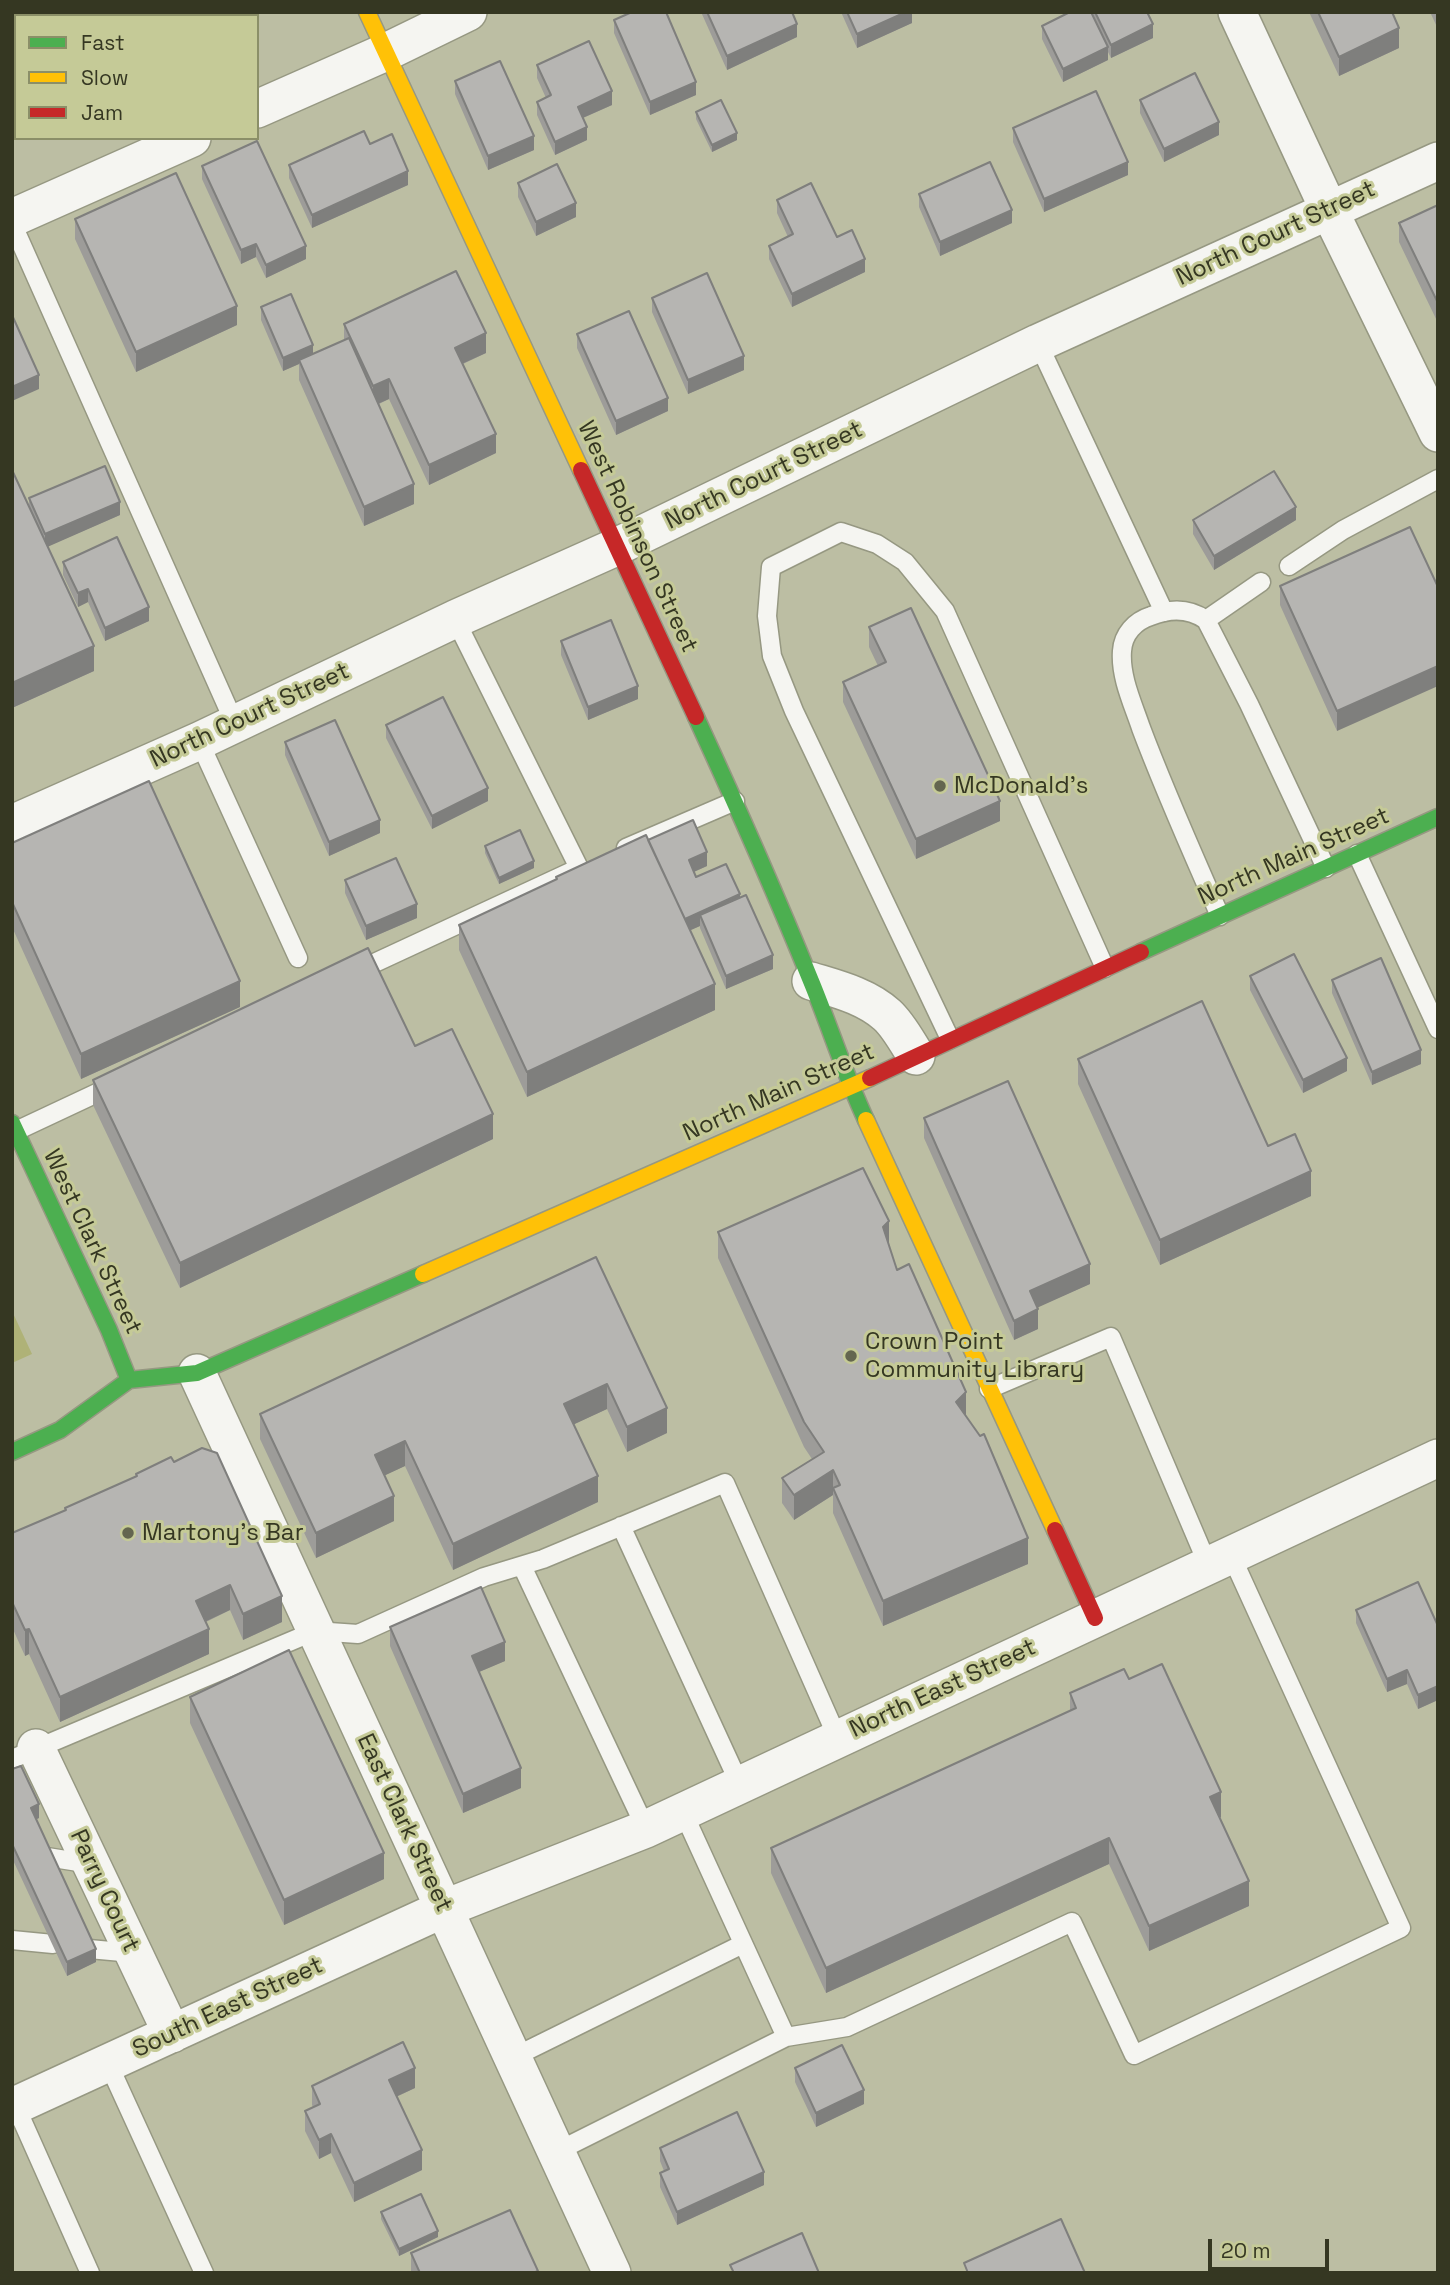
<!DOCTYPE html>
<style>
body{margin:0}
#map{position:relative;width:1450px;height:2285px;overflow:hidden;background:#bcbea3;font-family:"Space Grotesk",sans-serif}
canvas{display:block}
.frame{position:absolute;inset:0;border:14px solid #353722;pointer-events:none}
.legend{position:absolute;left:14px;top:14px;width:245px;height:126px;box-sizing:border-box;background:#c5ca97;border:2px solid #8b8f68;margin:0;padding:9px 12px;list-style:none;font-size:21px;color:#353722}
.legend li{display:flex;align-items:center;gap:14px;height:35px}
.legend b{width:35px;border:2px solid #8b8f68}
.scale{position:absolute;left:1208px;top:2239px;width:121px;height:32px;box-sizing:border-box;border:4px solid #353722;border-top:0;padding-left:9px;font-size:21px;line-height:24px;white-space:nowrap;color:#353722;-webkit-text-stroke:5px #c5ca97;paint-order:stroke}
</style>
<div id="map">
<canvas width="1450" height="2285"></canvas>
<div class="frame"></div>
<ul class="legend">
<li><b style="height:9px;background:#4caf50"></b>Fast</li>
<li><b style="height:9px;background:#ffc107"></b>Slow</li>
<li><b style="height:9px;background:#c62828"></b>Jam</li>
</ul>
<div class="scale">20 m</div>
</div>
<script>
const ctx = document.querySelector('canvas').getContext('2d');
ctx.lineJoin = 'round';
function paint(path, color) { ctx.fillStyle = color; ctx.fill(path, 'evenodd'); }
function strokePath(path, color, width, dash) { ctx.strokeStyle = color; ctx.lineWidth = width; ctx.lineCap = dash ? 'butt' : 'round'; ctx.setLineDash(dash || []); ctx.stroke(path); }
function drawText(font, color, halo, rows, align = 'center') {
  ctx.font = font + ' "Space Grotesk",sans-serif'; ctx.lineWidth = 6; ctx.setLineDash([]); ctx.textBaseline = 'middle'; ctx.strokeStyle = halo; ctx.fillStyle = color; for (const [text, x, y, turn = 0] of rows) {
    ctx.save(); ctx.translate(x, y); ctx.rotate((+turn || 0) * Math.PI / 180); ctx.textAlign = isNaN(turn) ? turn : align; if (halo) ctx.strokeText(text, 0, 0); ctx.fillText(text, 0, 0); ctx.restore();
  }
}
paint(new Path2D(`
 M12,1311L32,1354L12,1363Z`), '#afb277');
const lane = new Path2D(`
 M12,223L235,724
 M1038,343L1164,612
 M1289,566L1343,530L1438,479
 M455,619L579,868
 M1206,620L1261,582
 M199,741L298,958
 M626,848L735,801
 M1357,854L1438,1029
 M1220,916C1193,854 1165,792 1141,728C1133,704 1120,677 1122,651C1123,634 1135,621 1151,616C1171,608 1189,608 1206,620L1249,704L1326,868
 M355,972L577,869
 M950,1039L794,711L772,656L767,616L771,567L841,532L877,544L905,562L945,611L1105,968
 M16,1131L114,1085
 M989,1389L1111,1337L1208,1565
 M621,1526L740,1785
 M522,1566L646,1829
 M12,1759L315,1631L358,1634L484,1577L543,1559L725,1483L838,1739
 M47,1857L91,1864
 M12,1940L53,1944
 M89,1949L133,1953
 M786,2037L847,2027L1072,1922L1134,2055L1401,1928L1231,1555
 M512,2058L743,1944
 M108,2063L204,2273
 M13,2100L90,2273
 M556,2152L786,2037L683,1812`);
const street = new Path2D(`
 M1237,12L1329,210L1438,433
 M257,109L386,52L468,12
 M12,218L192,138
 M12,824L199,741L455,619L616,547L1038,343L1438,161
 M811,981C837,989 866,996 887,1015C899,1026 907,1042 916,1056
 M197,1373L612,2273
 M36,1748L172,2034
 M12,2107L443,1909L646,1829L1438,1458`);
const fast = new Path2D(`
 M696,717C736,804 775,892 811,981C830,1027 845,1075 866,1120
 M1141,952L1438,817
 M12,1123L109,1330L129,1380L60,1430L12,1452
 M129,1380L197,1373L423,1274`);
const slow = new Path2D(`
 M367,12L581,470
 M866,1120L1055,1530
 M423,1274L870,1078`);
const jam = new Path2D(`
 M581,470L696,717
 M870,1078L1141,952
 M1055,1530L1095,1618`);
strokePath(lane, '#969882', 21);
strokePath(street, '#969882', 40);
strokePath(fast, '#969882', 19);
strokePath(slow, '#969882', 19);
strokePath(jam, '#969882', 19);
strokePath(lane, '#f5f5f1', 18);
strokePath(street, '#f5f5f1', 37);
strokePath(fast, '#4caf50', 16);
strokePath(slow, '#ffc107', 16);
strokePath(jam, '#c62828', 16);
paint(new Path2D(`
 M22,12H82L84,16H23Z
 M146,12H208L201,16H148Z
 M701,12H792L797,37L727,70Z
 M841,12H912V23L857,48Z
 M1070,12H1147L1153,38L1111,58L1108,52V60L1063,82L1042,39V26Z
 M1309,12H1392L1399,48L1339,76Z
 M1430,12H1438V29Z
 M614,20L696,95L650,115L614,33Z
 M537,65L612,105L583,118L587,140L555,155L537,115V102L546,98L537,78Z
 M455,81L534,150L488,170L455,94Z
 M1140,100L1219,135L1164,162L1140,113Z
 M696,112L737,140L712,152L696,119Z
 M1013,128L1128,175L1044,212L1013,142Z
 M370,144L408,185L312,228L289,178V165Z
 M202,166L306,259L266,278L256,257L241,264L202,179Z
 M518,183L576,217L536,236L518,197Z
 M919,194L1012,223L940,256L919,207Z
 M777,200L865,272L792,307L769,259V246L788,237L777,213Z
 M1438,205V323L1399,242V223Z
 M75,219L237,325L136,372L75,239Z
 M652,298L744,370L688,394L652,312Z
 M261,307L313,354L344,340V324L486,353L463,364L496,453L429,485L389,399L379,404L414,504L364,526L299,380V364L283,371L261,320Z
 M577,334L668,411L616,435L577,348Z
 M12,470L29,507V498L120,515L48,546L94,671L12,708Z
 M1193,520H1296L1214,570L1193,534Z
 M1410,527L1337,731L1280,605V586Z
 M63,562L149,621L105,641L88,602L78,607L63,575Z
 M869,627L1000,821L916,859L843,702V682L878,666L869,647Z
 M561,641L638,699L588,720L561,655Z
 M386,725L488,801L432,829L386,738Z
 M285,742L380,833L329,856L285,755Z
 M648,840L707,866L694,872L696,877L740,898L773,969L726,989L700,928V926L690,930L715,1010L527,1097L459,950V925L556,880V877Z
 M12,843L240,1007L81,1079L12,927Z
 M485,846L534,868L499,884L485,853Z
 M345,880L417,918L366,940L345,893Z
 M1250,976L1347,1071L1303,1093L1250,990Z
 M1332,980L1421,1064L1372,1085L1332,993Z
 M415,1046L493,1139L180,1288L93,1105V1080Z
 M1078,1059L1268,1146L1311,1196L1160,1265L1078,1084Z
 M924,1118L1090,1284L1037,1307L1038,1329L1014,1340L924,1138Z
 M718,1232L889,1246L897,1270L966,1416L1028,1564L883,1626L833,1513V1495L794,1520L782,1503V1478L812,1459L804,1447L718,1258Z
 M596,1257L667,1433L627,1452L607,1409L574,1424L598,1502L453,1570L405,1466L385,1475L394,1521L316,1558L260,1439V1414Z
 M174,1462L282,1622L243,1640L230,1610L206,1622L209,1654L60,1722L29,1654L25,1656L12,1627V1533L65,1510V1508L136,1476V1474Z
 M1356,1610L1438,1626V1700L1418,1709L1407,1684L1387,1692L1356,1623Z
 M390,1627L505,1661L479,1672L521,1788L463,1813L390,1646Z
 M1129,1679L1221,1817L1220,1818L1249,1906L1149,1951L1109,1864L826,1993L771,1873V1848L1070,1711V1693Z
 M190,1697L384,1879L284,1925L190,1723Z
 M12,1769L39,1818L36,1819L96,1962L67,1976L12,1858Z
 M795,2068L864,2104L816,2127L795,2082Z
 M312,2086L415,2088L396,2097L422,2170L354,2202L331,2153L319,2159L305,2131V2111L313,2107L312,2105Z
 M660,2148L764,2185L677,2225L660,2187V2173L664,2171L660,2161Z
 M381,2212L438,2237L399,2256L381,2219Z
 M411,2253L538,2273H411Z`), '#9d9c99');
paint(new Path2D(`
 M180,12H208L201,16H173Z
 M906,12H912V23L857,48V34Z
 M797,24V37L727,70V56Z
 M1153,24V38L1111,58V45Z
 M1399,28V48L1339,76V57Z
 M1108,47V60L1063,82V69Z
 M696,82V95L650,115V102Z
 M612,91V105L578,120V107Z
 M1219,122V135L1164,162V149Z
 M587,127V140L555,155V142Z
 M737,133V140L712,152V145Z
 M534,136V150L488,170V156Z
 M1128,162V175L1044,212V199Z
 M408,171V185L312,228V215Z
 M576,203V217L536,236V222Z
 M1012,210V223L940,256V242Z
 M256,244V257L241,264V250Z
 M306,246V259L266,278V265Z
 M865,259V272L792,307V294Z
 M237,306V325L136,372V352Z
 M486,333V353L455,367V348Z
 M313,345V359L299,360V364L283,371V358Z
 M744,356V370L688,394V380Z
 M39,375V389L12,401V387Z
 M389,379V399L373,406V386Z
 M668,398V411L616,435V421Z
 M496,434V453L429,485V465Z
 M414,484V504L364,526V507Z
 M120,502V515L45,548V534Z
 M1296,507V520L1214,570V556Z
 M88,589V602L78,607V593Z
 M149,607V621L105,641V628Z
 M94,646V671L12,708V683Z
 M1438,666V686L1337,731V711Z
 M638,686V699L588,720V707Z
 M488,788V801L432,829V816Z
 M1000,801V821L916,859V839Z
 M380,820V833L329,856V842Z
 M707,852V866L689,874V860Z
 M534,861V868L499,884V878Z
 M740,894V908L700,915V926L682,934V920Z
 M417,904V918L366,940V926Z
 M773,955V969L726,989V976Z
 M240,981V1007L81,1079V1054Z
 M715,984V1010L527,1097V1072Z
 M1421,1050V1064L1372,1085V1072Z
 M1347,1058V1071L1303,1093V1080Z
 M493,1114V1139L180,1288V1263Z
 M1311,1171V1196L1160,1265V1240Z
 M889,1221V1246L883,1227Z
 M1090,1264V1284L1030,1311V1291Z
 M1038,1309V1329L1014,1340V1321Z
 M607,1384V1409L564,1429V1404Z
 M966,1392V1417L956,1402Z
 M667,1408V1433L627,1452V1427Z
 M405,1441V1466L375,1480V1455Z
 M833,1470V1495L794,1520V1495Z
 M598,1476V1502L453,1570V1544Z
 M394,1496V1521L316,1558V1533Z
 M1028,1538V1564L883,1626V1601Z
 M230,1585V1610L196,1626V1601Z
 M282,1596V1622L243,1640V1614Z
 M29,1629V1654L25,1656V1630Z
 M209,1629V1654L60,1722V1697Z
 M505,1642V1661L472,1675V1656Z
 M1407,1670V1684L1387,1692V1679Z
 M1438,1686V1700L1418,1709V1695Z
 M521,1768V1788L463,1813V1794Z
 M1221,1792V1817L1210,1822V1797Z
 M39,1804V1818L31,1822V1808Z
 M1109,1838V1864L826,1993V1968Z
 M384,1853V1879L284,1925V1900Z
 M1249,1881V1906L1149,1951V1926Z
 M96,1949V1962L67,1976V1962Z
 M415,2068V2088L389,2100V2080Z
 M864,2090V2104L816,2127V2113Z
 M331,2134V2153L319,2159V2140Z
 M422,2150V2170L354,2202V2183Z
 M764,2172V2185L677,2225V2212Z
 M438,2231V2237L399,2256V2249Z`), '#7f7f7d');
const building = new Path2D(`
 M28,12H82L84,16H30Z
 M153,12H180L173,16H155Z
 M632,12H666L696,82L650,102L614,20Z
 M707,12H792L797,24L727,56Z
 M847,12H906L857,34Z
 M1070,12H1091L1108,47L1063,69L1042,26Z
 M1095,12H1147L1153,24L1111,45Z
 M1318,12H1392L1399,28L1339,57Z
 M589,41L612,91L578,107L587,127L555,142L537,102L551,95L537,65Z
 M500,61L534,136L488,156L455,81Z
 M1195,73L1219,122L1164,149L1140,100Z
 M1096,91L1128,162L1044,199L1013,128Z
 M721,100L737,133L712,145L696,112Z
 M364,131L370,144L392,134L408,171L312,215L289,165Z
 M257,141L306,246L266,265L256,244L241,250L202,166Z
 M990,162L1012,210L940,242L919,194Z
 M557,164L576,203L536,222L518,183Z
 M176,173L237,306L136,352L75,219Z
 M811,183L837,237L852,230L865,259L792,294L769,246L793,234L777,200Z
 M1438,205V303L1399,223Z
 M456,271L486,333L455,348L496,434L429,465L389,379L373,386L344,324Z
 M707,273L744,356L688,380L652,298Z
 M291,294L313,345L283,358L261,307Z
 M629,311L668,398L616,421L577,334Z
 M12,315L39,375L12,387Z
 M349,338L414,484L364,507L299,360Z
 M105,466L120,502L45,534L29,498Z
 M12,470L94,646L12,683Z
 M1274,471L1296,507L1214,556L1193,520Z
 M1410,527L1438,587V666L1337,711L1280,586Z
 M117,537L149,607L105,628L88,589L78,593L63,562Z
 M911,608L1000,801L916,839L843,682L886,662L869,627Z
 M611,620L638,686L588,707L561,641Z
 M443,697L488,788L432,816L386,725Z
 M335,720L380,820L329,842L285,742Z
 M149,781L240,981L81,1054L12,902V843Z
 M693,820L707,852L689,860L696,877L726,864L740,894L685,919L648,840Z
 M520,830L534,861L499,878L485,846Z
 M646,835L715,984L527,1072L459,925L557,879L556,877Z
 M396,858L417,904L366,926L345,880Z
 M746,895L773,955L726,976L700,915Z
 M368,948L415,1046L452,1029L493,1114L180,1263L93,1080Z
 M1294,954L1347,1058L1303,1080L1250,976Z
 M1381,958L1421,1050L1372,1072L1332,980Z
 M1202,1001L1268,1146L1295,1134L1311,1171L1160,1240L1078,1059Z
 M1008,1081L1090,1264L1030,1291L1038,1309L1014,1321L924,1118Z
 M863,1168L889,1221L883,1227L897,1270L909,1264L966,1392L956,1402L980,1436L984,1434L1028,1538L883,1601L833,1488L840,1485L833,1470L794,1495L782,1478L824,1452L804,1422L718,1232Z
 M596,1257L667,1408L627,1427L607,1384L564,1404L598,1476L453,1544L405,1441L375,1455L394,1496L316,1533L260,1414Z
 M202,1448L217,1453L282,1596L243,1614L230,1585L196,1601L209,1629L60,1697L29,1629L25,1630L12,1602V1533L66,1510L65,1508L137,1476L136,1474L171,1457L174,1462Z
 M1418,1582L1438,1626V1686L1418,1695L1407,1670L1387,1679L1356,1610Z
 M481,1587L505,1642L472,1656L521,1768L463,1794L390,1627Z
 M289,1650L384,1853L284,1900L190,1697Z
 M1162,1664L1221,1792L1210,1797L1249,1881L1149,1926L1109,1838L826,1968L771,1848L1076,1708L1070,1693L1124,1669L1129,1679Z
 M21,1766L39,1804L31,1808L96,1949L67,1962L12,1844V1769Z
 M403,2042L415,2068L389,2080L422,2150L354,2183L331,2134L319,2140L305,2111L320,2104L312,2086Z
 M842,2045L864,2090L816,2113L795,2068Z
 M737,2112L764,2172L677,2212L660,2173L669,2169L660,2148Z
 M421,2194L438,2231L399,2249L381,2212Z
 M510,2210L538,2271L533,2273H420L411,2253Z
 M1061,2219L1085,2273H968L964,2263Z
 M802,2233L819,2273H734L730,2265Z`);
paint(building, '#b6b5b2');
strokePath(building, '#7f7f7d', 2);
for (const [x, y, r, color] of [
 [940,786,7,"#64664f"],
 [851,1356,7,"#64664f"],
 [128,1533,7,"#64664f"]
]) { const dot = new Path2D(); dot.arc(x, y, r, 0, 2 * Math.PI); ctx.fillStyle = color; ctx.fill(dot); strokePath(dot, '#c5ca97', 2.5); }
drawText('24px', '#353722', '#c5ca97', [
 ["North Court Street",1276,234,-25],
 ["North Court Street",764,476,-26],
 ["West Robinson Street",637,537,65],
 ["North Court Street",250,716,-25],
 ["North Main Street",1294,857,-24],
 ["North Main Street",779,1093,-24],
 ["West Clark Street",92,1242,65],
 ["North East Street",943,1689,-25],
 ["East Clark Street",404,1823,65],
 ["Parry Court",104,1891,65],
 ["South East Street",228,2008,-25]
]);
drawText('24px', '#353722', '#c5ca97', [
 ["McDonald's",954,786],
 ["Crown Point",865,1342],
 ["Community Library",865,1370],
 ["Martony's Bar",142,1533]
], 'left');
</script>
